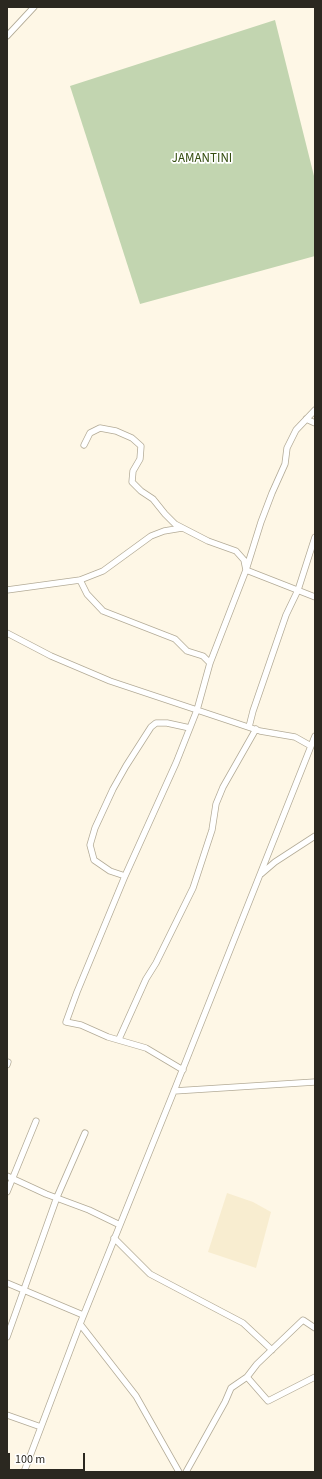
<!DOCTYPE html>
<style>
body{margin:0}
#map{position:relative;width:322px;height:1479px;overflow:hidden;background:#fef7e6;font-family:"Source Sans 3",sans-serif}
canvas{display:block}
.frame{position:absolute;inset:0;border:8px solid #2b2820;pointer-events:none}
.scale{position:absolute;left:8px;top:1453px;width:77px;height:18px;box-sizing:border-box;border:2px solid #2b2820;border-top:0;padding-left:5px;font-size:12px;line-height:14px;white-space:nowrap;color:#2b2820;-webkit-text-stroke:3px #fff;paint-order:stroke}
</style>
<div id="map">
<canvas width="322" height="1479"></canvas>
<div class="frame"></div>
<div class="scale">100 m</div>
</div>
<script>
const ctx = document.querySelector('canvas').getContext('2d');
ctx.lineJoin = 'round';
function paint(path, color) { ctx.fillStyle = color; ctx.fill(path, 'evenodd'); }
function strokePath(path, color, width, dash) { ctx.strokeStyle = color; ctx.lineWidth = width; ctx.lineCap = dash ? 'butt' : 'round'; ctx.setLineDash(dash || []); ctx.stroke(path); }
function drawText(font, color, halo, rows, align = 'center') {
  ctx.font = font + ' "Source Sans 3",sans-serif'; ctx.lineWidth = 3.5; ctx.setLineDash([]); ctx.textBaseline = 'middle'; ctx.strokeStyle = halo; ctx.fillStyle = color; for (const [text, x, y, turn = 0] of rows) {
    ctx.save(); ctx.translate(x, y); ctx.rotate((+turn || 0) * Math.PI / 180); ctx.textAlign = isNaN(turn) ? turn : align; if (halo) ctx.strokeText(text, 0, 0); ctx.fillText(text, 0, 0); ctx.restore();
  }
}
paint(new Path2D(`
 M227,1193L253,1202L271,1212L256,1268L208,1252Z`), '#f8edd0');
paint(new Path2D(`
 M275,20L315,180V256L140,304L70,86Z`), '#c2d5b0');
const minor = new Path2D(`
 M7,36L34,7
 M306,419L315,423
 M84,445L90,433L100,428L116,431L132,438L141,446L140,459L133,471L132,482L141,491L153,499L165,514L175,524L208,541L236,551L244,560L246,570L315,597
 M80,580L87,594L103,611L175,639L187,651L203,656L210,663
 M7,590L80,580L103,571L151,536L164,531L182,528
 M7,633L51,656L110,681L260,731L295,737L311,746
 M249,727L253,711L286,615L298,590L315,537
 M261,874L275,862L315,836
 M125,876L110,871L94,860L90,845L95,828L113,789L126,766L151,727L156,723H167L190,728
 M119,1039L146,979L156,963L193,888L212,830L216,804L223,787L256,729
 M7,1065L8,1062
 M183,1070L146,1048L108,1037L81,1025L66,1022L77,992L125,876L176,763L197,710L210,663L246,570L261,522L272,493L285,464L287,448L296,430L315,410
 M174,1091L315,1082
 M7,1176L46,1194L89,1210L120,1225
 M7,1192L36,1121
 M114,1238L150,1274L243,1323L272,1350
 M7,1283L83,1315
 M80,1324L136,1396L179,1472
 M7,1337L57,1197L85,1133
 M247,1377L268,1401L315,1377
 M7,1415L41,1427
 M24,1472L80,1324L174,1091L315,736
 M186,1472L225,1402L231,1388L247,1377L257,1364L303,1320L315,1328`);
strokePath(minor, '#b3ab97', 7);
strokePath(minor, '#fff', 5.5);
drawText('13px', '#354e11', '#fff', [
 ["JAMANTINI",202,159]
]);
</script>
